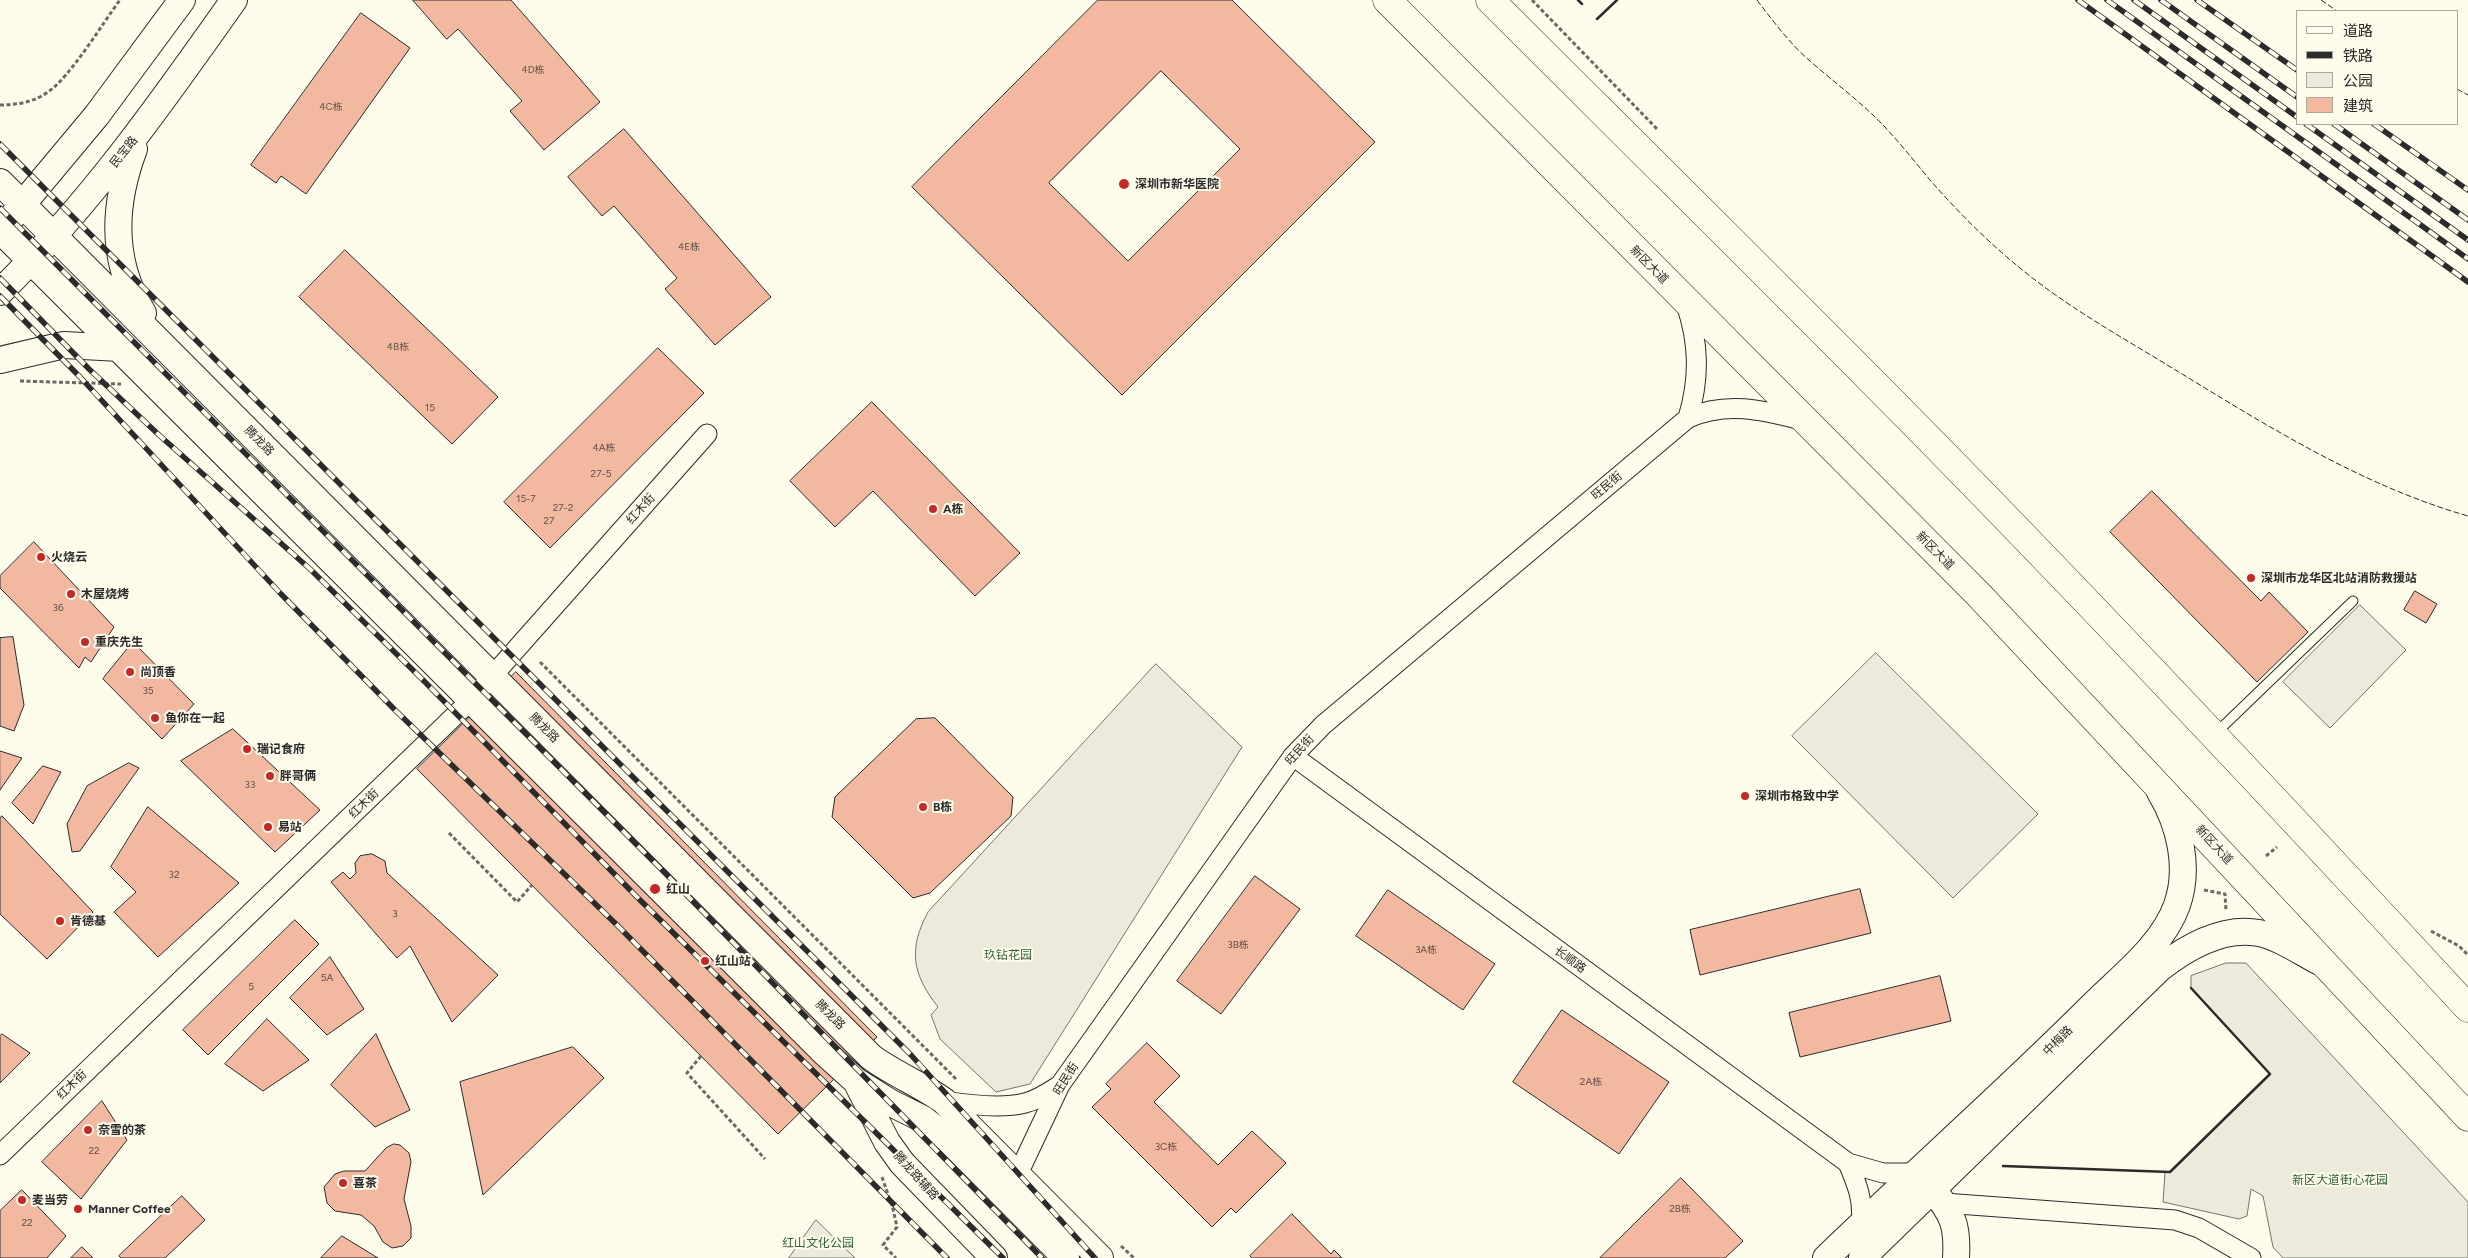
<!DOCTYPE html>
<meta charset="utf-8">
<style>
body{margin:0}
#map{position:relative;width:2468px;height:1258px;overflow:hidden;background:#fdfbea;font-family:Figtree,"Noto Sans SC",sans-serif}
canvas{display:block}
.legend{position:absolute;left:2296px;top:10px;width:162px;height:115px;box-sizing:border-box;background:#fdfbea;border:1px solid #a9a89e;margin:0;padding:6px 9px;list-style:none;font-size:15px;color:#2b2b2b}
.legend li{display:flex;align-items:center;gap:10px;height:25px}
.legend b{width:25px;border:1px solid #a9a89e}
</style>
<div id="map">
<canvas width="2468" height="1258"></canvas>
<ul class="legend">
<li><b style="height:6px;background:#fdfbea"></b>道路</li>
<li><b style="height:6px;background:#2b2b2b"></b>铁路</li>
<li><b style="height:14px;background:#ecebdb"></b>公园</li>
<li><b style="height:14px;background:#f2b8a0"></b>建筑</li>
</ul>
</div>
<script>
const ctx = document.querySelector('canvas').getContext('2d');
ctx.lineJoin = 'round';
function paint(path, color) { ctx.fillStyle = color; ctx.fill(path, 'evenodd'); }
function strokePath(path, color, width, dash) { ctx.strokeStyle = color; ctx.lineWidth = width; ctx.lineCap = dash ? 'butt' : 'round'; ctx.setLineDash(dash || []); ctx.stroke(path); }
function drawText(font, color, halo, rows, align = 'center') {
  ctx.font = font + ' Figtree,"Noto Sans SC",sans-serif'; ctx.lineWidth = 4; ctx.setLineDash([]); ctx.textBaseline = 'middle'; ctx.strokeStyle = halo; ctx.fillStyle = color; for (const [text, x, y, turn = 0] of rows) {
    ctx.save(); ctx.translate(x, y); ctx.rotate((+turn || 0) * Math.PI / 180); ctx.textAlign = isNaN(turn) ? turn : align; if (halo) ctx.strokeText(text, 0, 0); ctx.fillText(text, 0, 0); ctx.restore();
  }
}
const green = new Path2D(`
 M2360,605L2406,650L2330,728L2283,682Z
 M1876,653L2038,814L1953,898L1792,736Z
 M1156,664L1242,747L1030,1084L996,1092L940,1039L931,1015L938,1007C912,974 908,949 928,912Z
 M2226,963H2246L2468,1202V1258H2283L2273,1247L2263,1196L2251,1189L2247,1216L2239,1219L2163,1202L2165,1172H2170L2270,1074L2191,988V976Z
 M816,1220L855,1258H789Z`);
paint(green, '#ecebdb');
strokePath(green, '#74746e', 1);
const building = new Path2D(`
 M413,0H511L600,102L544,150L510,111L522,101L458,29L447,39Z
 M1098,0H1232L1375,142L1122,395L912,187ZM1161,71L1240,149L1128,261L1049,183Z
 M361,13L410,48L306,194L281,176L276,183L251,165Z
 M624,129L771,297L715,345L665,289L677,278L614,206L602,216L568,177Z
 M345,250L498,397L452,444L299,297Z
 M658,348L704,393L550,548L504,502Z
 M872,402L1020,553L975,596L873,491L835,527L790,481Z
 M2152,491L2261,601L2269,592L2308,632L2257,682L2110,532Z
 M34,542L114,627L91,662L85,657L79,668L0,588V576Z
 M2415,591L2437,604L2426,623L2404,610Z
 M13,637L24,705L14,731L0,726V638Z
 M133,642L194,704L162,739L103,679Z
 M516,672L877,1037L778,1134L417,769Z
 M935,718L1013,797L1011,816L930,893L913,898L832,817L835,797L916,719Z
 M233,729L320,810L275,852L181,761Z
 M0,751L22,758L0,790Z
 M129,763L139,768L80,851L72,852L67,824L87,786Z
 M43,766L61,772L33,824L12,803Z
 M148,807L239,883L158,957L114,912L136,892L111,867Z
 M2,816L93,912L47,959L0,914V819Z
 M372,854L385,861L387,873L498,975L452,1022L410,946L397,958L331,882L343,872L350,879L356,873L355,863L360,856Z
 M1255,876L1300,909L1221,1014L1177,981Z
 M1860,889L1871,933L1700,975L1690,930Z
 M1388,890L1495,964L1463,1010L1356,936Z
 M295,920L319,944L208,1055L183,1030Z
 M330,957L364,1009L327,1035L290,998Z
 M1940,976L1951,1021L1800,1057L1789,1013Z
 M1562,1010L1669,1082L1619,1154L1513,1082Z
 M267,1019L309,1060L263,1091L225,1064Z
 M2,1034L30,1053L0,1083V1036Z
 M376,1034L410,1110L375,1127L331,1085Z
 M1147,1043L1180,1076L1154,1102L1218,1165L1252,1131L1286,1163L1236,1213L1231,1208L1212,1227L1092,1107L1111,1089L1106,1084Z
 M573,1047L604,1078L483,1195L460,1082Z
 M102,1101L127,1140L81,1199L42,1162Z
 M394,1144L400,1145L409,1153L411,1162L404,1199L411,1226V1238L403,1246L392,1248L383,1242L374,1226L361,1215L335,1211L327,1203L324,1187L335,1174L344,1171H365L386,1148Z
 M1681,1178L1743,1241L1725,1258H1600Z
 M22,1190L66,1236L47,1258H0V1211Z
 M182,1196L205,1220L165,1258H121L119,1256Z
 M1292,1214L1331,1254L1334,1250L1342,1258H1252L1250,1256Z
 M342,1236L378,1258H321Z
 M82,1247L93,1258H71Z`);
paint(building, '#f2b8a0');
strokePath(building, '#2b2b2b', 1);
const lane = new Path2D(`
 M2216,733L2353,601`);
const street = new Path2D(`
 M1686,304C1699,343 1700,378 1688,418
 M1293,756L1848,1163L1883,1173H1917
 M944,1101C969,1105 1001,1109 1025,1103C1038,1100 1049,1092 1060,1085
 M0,1155L472,699L707,434
 M1848,1163C1857,1184 1864,1201 1861,1224
 M1018,1174L1060,1085L1293,756L1323,725L1688,418C1727,401 1762,410 1802,420
 M1944,1203L2175,1220L2199,1228L2251,1258`);
const secondary = new Path2D(`
 M134,149C113,205 110,261 143,313
 M0,182L871,1057C894,1074 920,1084 944,1101L1100,1258
 M11,218L97,115L182,0
 M0,230L825,1053L856,1081L891,1103L923,1119L948,1139L1066,1258
 M0,292C90,204 162,102 234,0
 M0,360L64,345L120,348
 M856,1081L887,1142L902,1163L994,1258
 M1933,1190C1953,1214 1958,1226 1956,1258
 M1826,1258C1914,1173 2006,1092 2093,1005C2122,976 2163,945 2177,905C2190,868 2180,825 2160,792
 M1862,1258L2160,968C2187,947 2223,926 2259,933C2279,937 2299,951 2318,961`);
const primary = new Path2D(`
 M1387,0L1979,595L2468,1117
 M1490,0C1611,121 1734,242 1855,364C2064,574 2267,790 2468,1008`);
strokePath(lane, '#2b2b2b', 11);
strokePath(street, '#2b2b2b', 21);
strokePath(secondary, '#2b2b2b', 28);
strokePath(primary, '#2b2b2b', 29);
strokePath(new Path2D(`
 M1532,0L1657,129
 M0,105C17,105 34,102 48,92C71,76 102,24 120,0
 M20,381L121,384
 M540,662L957,1080
 M449,833L517,902L532,885
 M2266,856L2277,847
 M2204,890L2225,894L2226,911
 M2431,931L2459,946L2468,955
 M701,1056L687,1073L765,1159
 M882,1177L893,1209L897,1227L883,1245L896,1258
 M1121,1246L1134,1258`), '#6a6964', 3, [4, 2.5]);
strokePath(lane, '#fdfbea', 9);
strokePath(street, '#fdfbea', 19);
strokePath(secondary, '#fdfbea', 26);
strokePath(primary, '#fdfbea', 28);
const rail = new Path2D(`
 M2078,0L2468,282
 M2107,0L2468,259
 M2134,0L2297,117
 M2161,0L2297,97
 M2197,0L2297,70
 M2306,124L2468,240
 M2334,124L2468,220
 M2374,124L2468,190
 M0,144L911,1055L1095,1258
 M0,208L668,876L1042,1258
 M0,278L89,369L159,435L310,569L423,680L641,901L1003,1258
 M0,296L80,377L281,594L395,710L616,924L947,1258`);
strokePath(rail, '#2b2b2b', 5.5);
strokePath(rail, '#fdfbea', 4, [11]);
strokePath(new Path2D(`
 M1757,0C1773,21 1790,44 1810,61C1835,83 1861,102 1884,126C1900,143 1915,162 1930,180C1957,211 1988,242 2020,268C2066,306 2118,335 2169,366C2264,424 2360,485 2468,516
 M2321,0L2337,11
 M2457,89L2468,95`), '#2b2b2b', 1, [6, 2.5]);
strokePath(new Path2D(`
 M1578,0L1582,4
 M1597,19L1617,0
 M2003,1166L2170,1172L2270,1074L2191,988`), '#2b2b2b', 2.5);
for (const [x, y, r, color] of [
 [1124,184,6,"#c62828"],
 [933,509,5,"#c62828"],
 [41,557,5,"#c62828"],
 [2251,578,5,"#c62828"],
 [71,594,5,"#c62828"],
 [85,642,5,"#c62828"],
 [130,672,5,"#c62828"],
 [155,718,5,"#c62828"],
 [247,749,5,"#c62828"],
 [270,776,5,"#c62828"],
 [1745,796,5,"#c62828"],
 [923,807,5,"#c62828"],
 [268,827,5,"#c62828"],
 [655,889,6,"#c62828"],
 [60,921,5,"#c62828"],
 [705,961,5,"#c62828"],
 [88,1130,5,"#c62828"],
 [343,1183,5,"#c62828"],
 [22,1200,5,"#c62828"],
 [78,1209,5,"#c62828"]
]) { const dot = new Path2D(); dot.arc(x, y, r, 0, 2 * Math.PI); ctx.fillStyle = color; ctx.fill(dot); strokePath(dot, '#fdfbea', 2); }
drawText('10px', '#5d4e48', null, [
 ["4D栋",533,70],
 ["4C栋",331,107],
 ["4E栋",689,247],
 ["4B栋",398,347],
 ["15",430,408],
 ["4A栋",604,448],
 ["27-5",601,474],
 ["15-7",526,499],
 ["27-2",563,508],
 ["27",549,521],
 ["36",58,608],
 ["35",148,691],
 ["33",250,785],
 ["32",174,875],
 ["3",395,914],
 ["3B栋",1238,945],
 ["3A栋",1426,950],
 ["5A",327,978],
 ["5",251,987],
 ["2A栋",1591,1082],
 ["3C栋",1166,1147],
 ["22",94,1151],
 ["2B栋",1680,1209],
 ["22",27,1223]
]);
drawText('12px', '#2b2b2b', '#fdfbea', [
 ["民宝路",124,152,-51],
 ["新区大道",1649,265,45],
 ["腾龙路",259,441,45],
 ["旺民街",1607,486,-40],
 ["红木街",641,509,-48],
 ["新区大道",1935,551,45],
 ["腾龙路",544,728,45],
 ["旺民街",1300,750,-48],
 ["红木街",364,804,-44],
 ["新区大道",2214,845,47],
 ["长顺路",1570,960,36],
 ["腾龙路",830,1015,45],
 ["中梅路",2058,1041,-45],
 ["旺民街",1066,1079,-58],
 ["红木街",72,1085,-44],
 ["腾龙路辅路",916,1176,48]
]);
drawText('bold 12px', '#2b2b2b', '#fdfbea', [
 ["深圳市新华医院",1135,184],
 ["A栋",943,509],
 ["火烧云",51,557],
 ["深圳市龙华区北站消防救援站",2261,578],
 ["木屋烧烤",81,594],
 ["重庆先生",95,642],
 ["尚顶香",140,672],
 ["鱼你在一起",165,718],
 ["瑞记食府",257,749],
 ["胖哥俩",280,776],
 ["深圳市格致中学",1755,796],
 ["B栋",933,807],
 ["易站",278,827],
 ["红山",666,889],
 ["肯德基",70,921],
 ["红山站",715,961],
 ["奈雪的茶",98,1130],
 ["喜茶",353,1183],
 ["麦当劳",32,1200],
 ["Manner Coffee",88,1209]
], 'left');
drawText('12px', '#34623c', '#fdfbea', [
 ["玖钻花园",1008,955],
 ["新区大道街心花园",2340,1180],
 ["红山文化公园",818,1243]
]);
</script>
